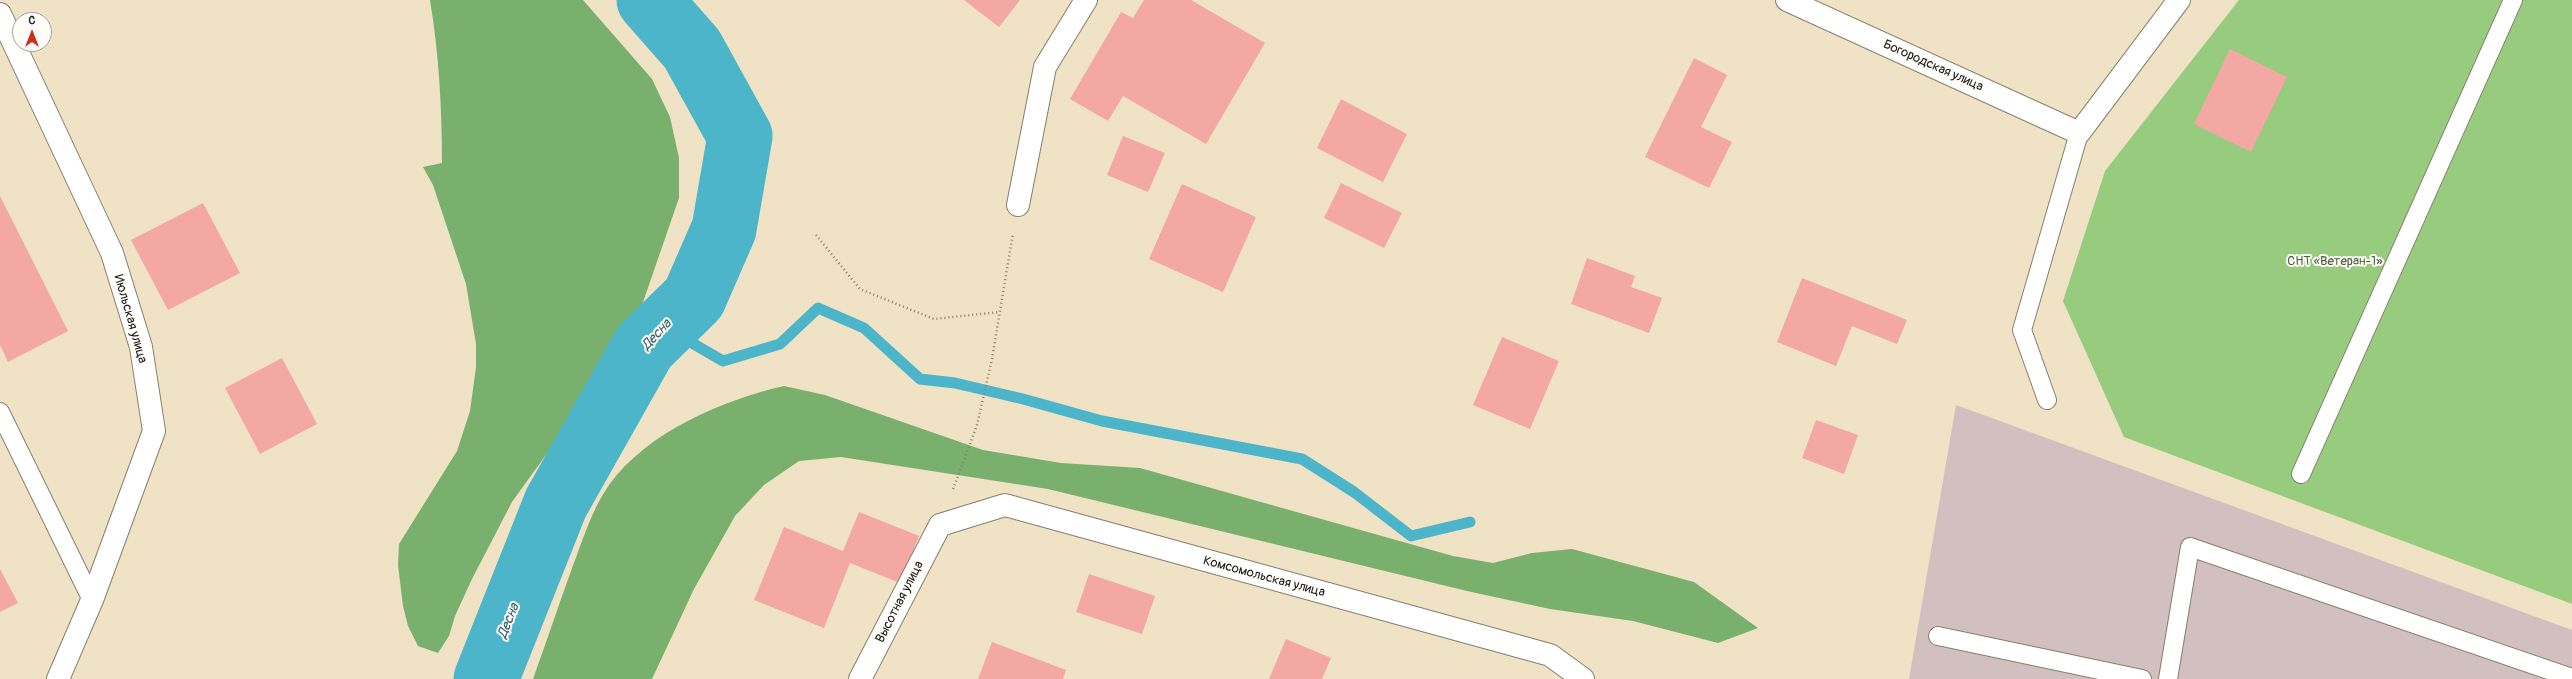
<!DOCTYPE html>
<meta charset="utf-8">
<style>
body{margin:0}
#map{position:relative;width:2572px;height:679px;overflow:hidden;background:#f0e2c4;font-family:Pangolin,sans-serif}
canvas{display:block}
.north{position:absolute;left:12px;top:12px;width:40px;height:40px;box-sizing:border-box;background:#fdfcf7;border:1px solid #a3a29f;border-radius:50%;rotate:0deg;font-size:11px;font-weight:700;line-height:16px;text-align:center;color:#1c1c1c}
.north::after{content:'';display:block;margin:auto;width:14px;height:18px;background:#c8321e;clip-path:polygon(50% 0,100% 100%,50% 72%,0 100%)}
</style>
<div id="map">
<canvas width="2572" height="679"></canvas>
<div class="north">С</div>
</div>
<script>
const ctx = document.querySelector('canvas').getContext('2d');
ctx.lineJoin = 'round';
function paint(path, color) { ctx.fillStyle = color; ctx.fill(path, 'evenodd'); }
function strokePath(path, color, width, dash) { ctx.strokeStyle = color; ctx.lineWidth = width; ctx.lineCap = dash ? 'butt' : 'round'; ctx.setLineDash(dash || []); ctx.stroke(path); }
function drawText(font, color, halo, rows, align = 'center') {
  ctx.font = font + ' Pangolin,sans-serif'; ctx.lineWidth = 4; ctx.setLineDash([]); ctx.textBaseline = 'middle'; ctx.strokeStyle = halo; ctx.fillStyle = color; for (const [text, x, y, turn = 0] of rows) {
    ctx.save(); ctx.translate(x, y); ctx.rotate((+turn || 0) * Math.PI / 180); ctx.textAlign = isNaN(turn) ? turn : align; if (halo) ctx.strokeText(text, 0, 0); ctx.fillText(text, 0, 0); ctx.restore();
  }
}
paint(new Path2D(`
 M1956,405L2572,630V679H1909Z`), '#d2bfc0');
paint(new Path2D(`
 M2239,0H2572V604L2124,437L2063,301L2105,171Z`), '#97cc7e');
paint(new Path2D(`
 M430,0H583L652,79L670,117L679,158V198L632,334L606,367L584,402L512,502L472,579L455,616L449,636L438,653L418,646L408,626L403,606L398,565L399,544L457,451L470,411L476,367V344L466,284L433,185L423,167L442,163C442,108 439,54 430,0Z
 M784,386L825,395L983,450L1061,463L1140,468L1453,556L1493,563L1532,553L1572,549L1694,582L1758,628L1718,643L1633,621L1550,609L1467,591L1048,489L841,457L799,461L764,485L735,516L694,589L652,679H533C546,643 558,607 571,571C582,542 591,511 609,485C647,432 723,400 784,386Z`), '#79b06d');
strokePath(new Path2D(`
 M667,324L680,336L723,361L780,344L818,308L864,328L920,379L955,383L1023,399L1102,421L1302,459L1354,492L1411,536L1470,522`), '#4cb5c9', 11);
strokePath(new Path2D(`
 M486,679L556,503L644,347L694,298L724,229L740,136L692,49L649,0`), '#4cb5c9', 65);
paint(new Path2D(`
 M964,0H1020L999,27Z
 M1144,0H1191L1265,43L1206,144L1123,96L1108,121L1070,99L1121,12L1133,18Z
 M2230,49L2287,77L2251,152L2194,124Z
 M1694,58L1727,75L1701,127L1732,142L1709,188L1645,157Z
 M1341,99L1407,134L1383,182L1317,148Z
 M1123,136L1165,153L1148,192L1107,175Z
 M1341,183L1402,213L1384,248L1324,218Z
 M1182,184L1256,217L1223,292L1149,259Z
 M0,196L68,331L8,362L0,345Z
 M203,203L240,273L168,310L131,240Z
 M1587,258L1635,276L1631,287L1662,298L1649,333L1571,304Z
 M1802,278L1907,320L1897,344L1852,326L1836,366L1777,342Z
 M1502,337L1559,361L1530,429L1473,405Z
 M282,358L317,424L260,454L225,388Z
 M1816,420L1858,435L1844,474L1802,458Z
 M859,512L919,536L900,583L850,563L824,628L754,600L784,527L843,551Z
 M0,569L18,603L0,612Z
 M1089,574L1155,596L1142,634L1076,612Z
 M1286,639L1331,658L1322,679H1269Z
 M992,642L1066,670L1063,679H978Z`), '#f3a8a4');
const lane = new Path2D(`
 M2047,400L2022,330L2079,133
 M0,412L92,600
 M2301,474L2513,0
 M1938,636L2142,679
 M2168,679L2190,547L2572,678`);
const street = new Path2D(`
 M1787,0L2079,133L2179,0
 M0,14L112,253L141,347L154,431L92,600L58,679
 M1018,205L1045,67L1086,0
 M860,679L940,525L1005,505L1550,655L1583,679`);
strokePath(lane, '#867f70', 20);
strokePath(street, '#867f70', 24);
strokePath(new Path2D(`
 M816,235L860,289L934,319L1000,312
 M953,489L977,425L992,359L1013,233`), '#867f70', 2.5, [1, 3]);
strokePath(lane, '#fff', 18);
strokePath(street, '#fff', 22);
drawText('13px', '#1c1c1c', '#fdfcf7', [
 ["Богородская улица",1933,66,24],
 ["Июльская улица",130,319,74],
 ["Комсомольская улица",1264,577,15],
 ["Высотная улица",900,602,-63]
]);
drawText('13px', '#4d6243', '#fdfcf7', [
 ["СНТ «Ветеран-1»",2335,262]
]);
drawText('italic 14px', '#32616a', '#fdfcf7', [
 ["Десна",657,335,-47],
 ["Десна",509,621,-68]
]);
</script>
